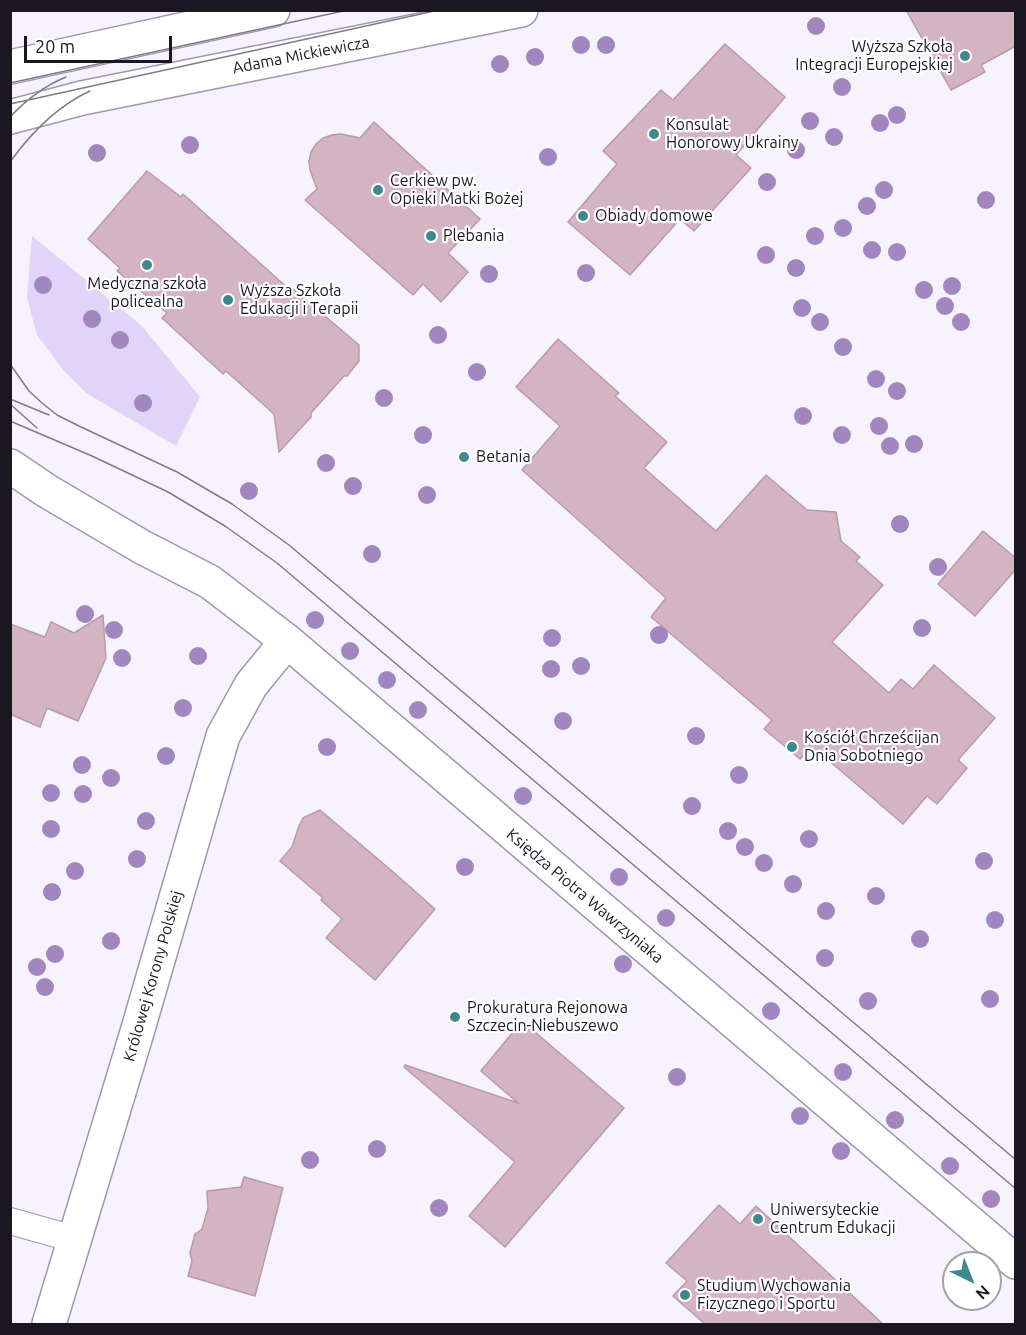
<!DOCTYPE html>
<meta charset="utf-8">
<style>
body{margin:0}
#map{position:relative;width:1026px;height:1335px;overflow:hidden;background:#f6f2fe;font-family:Ubuntu,sans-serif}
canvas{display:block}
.frame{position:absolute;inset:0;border:12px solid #1b1722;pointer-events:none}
.north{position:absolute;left:942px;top:1251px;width:60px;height:60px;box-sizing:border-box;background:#fff;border:2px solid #a4a2a7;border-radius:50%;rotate:137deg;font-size:16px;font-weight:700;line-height:24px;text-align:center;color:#1b1722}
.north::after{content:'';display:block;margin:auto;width:21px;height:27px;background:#40888f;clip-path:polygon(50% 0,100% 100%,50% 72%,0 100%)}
.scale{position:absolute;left:24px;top:36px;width:148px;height:27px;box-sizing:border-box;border:3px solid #1b1722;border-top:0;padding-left:8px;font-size:18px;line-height:21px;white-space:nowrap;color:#1b1722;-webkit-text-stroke:4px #fff;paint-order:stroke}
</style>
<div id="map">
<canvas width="1026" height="1335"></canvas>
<div class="frame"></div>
<div class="north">N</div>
<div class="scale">20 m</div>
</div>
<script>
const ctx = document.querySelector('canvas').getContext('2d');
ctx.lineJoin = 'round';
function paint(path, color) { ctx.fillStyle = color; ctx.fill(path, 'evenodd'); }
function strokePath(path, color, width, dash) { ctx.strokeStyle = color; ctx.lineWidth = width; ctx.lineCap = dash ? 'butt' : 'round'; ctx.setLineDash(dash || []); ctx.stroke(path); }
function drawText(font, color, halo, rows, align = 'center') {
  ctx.font = font + ' Ubuntu,sans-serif'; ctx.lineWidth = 4.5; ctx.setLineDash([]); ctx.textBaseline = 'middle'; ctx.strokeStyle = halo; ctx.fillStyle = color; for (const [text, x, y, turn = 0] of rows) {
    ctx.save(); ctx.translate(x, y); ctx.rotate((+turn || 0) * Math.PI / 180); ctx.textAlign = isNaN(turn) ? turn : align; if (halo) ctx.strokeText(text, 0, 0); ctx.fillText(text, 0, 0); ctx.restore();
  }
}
paint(new Path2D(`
 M32,236L142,326L200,397L176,446L86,393L63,370L37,335L27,298Z`), '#e1d4f9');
const building = new Path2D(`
 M906,10H1016V46L981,65L985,72L951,90Z
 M725,44L785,97L736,155L751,168L694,231L680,219L630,275L568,222L617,164L603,151L661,90L673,100Z
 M374,122L480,219L448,253L468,272L441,302L423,284L413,295L305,200L317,189L310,170L309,161L311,152L316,144L323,138L332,135L341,134L360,138Z
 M147,171L181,197L183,194L291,291L293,289L359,345V361L347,376H344L311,413V417L279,452L274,414L226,371L223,374L162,318L167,313L117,271L120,268L88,239Z
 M558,339L619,393L615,396L667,442L644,468L716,531L766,475L807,510L836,512L841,541L860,557L856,561L883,585L832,642L889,693L901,679L913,689L934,665L995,718L958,760L967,768L937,804L927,796L903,824L820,753L817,756L809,749L800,759L764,729L772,720L651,617L666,598L522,470L560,426L516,387Z
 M983,531L1016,558V569L975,616L938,584Z
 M103,615L106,658L78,721L47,708L40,727L10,714V624L45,637L51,622L74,633Z
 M320,810L392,871L435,909L375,980L326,938L342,919L321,900L323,898L280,861L292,847L299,826L303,818Z
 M522,1021L624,1108L505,1247L469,1216L515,1162L404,1067L405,1065L518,1103L481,1071Z
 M244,1177L283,1188L255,1296L188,1276L192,1261L190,1253L195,1234L202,1229L208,1208L207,1191L241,1187Z
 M719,1205L740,1224L756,1206L883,1324H705L673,1296L687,1281L666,1263Z`);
paint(building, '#d4b4c3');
strokePath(building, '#b99aa9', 1.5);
const lane = new Path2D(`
 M10,1221L74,1239`);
const street = new Path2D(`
 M49,1324L138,1029L223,736L251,685L287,641`);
const secondary = new Path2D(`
 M10,67L273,10
 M10,117L82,98L521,10
 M10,466L47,491L142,547L210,582L287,641L1016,1262`);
strokePath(lane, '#a197b3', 28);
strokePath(street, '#a197b3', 36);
strokePath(secondary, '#a197b3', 36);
strokePath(lane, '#fff', 26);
strokePath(street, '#fff', 33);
strokePath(secondary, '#fff', 33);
strokePath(new Path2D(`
 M10,83L348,10
 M10,104L439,10
 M10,117C27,99 44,86 66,77
 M10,162C31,133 57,106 90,91
 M10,364L29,391L42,403L57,415L79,426L177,472L232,504L289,545L1016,1160
 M10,399L49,415
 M10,404L37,428
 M10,421L92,456L168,492L225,526L277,563L1016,1189`), '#807c87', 1.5);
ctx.fillStyle = '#a186c0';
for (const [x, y] of [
 [816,26],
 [581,45],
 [606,45],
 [535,57],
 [500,64],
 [842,87],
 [897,115],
 [810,121],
 [880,123],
 [834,137],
 [190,145],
 [796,150],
 [97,153],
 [548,157],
 [767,182],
 [884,190],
 [986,200],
 [867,206],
 [843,228],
 [815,236],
 [872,250],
 [897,252],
 [766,255],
 [796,268],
 [586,273],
 [489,274],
 [43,285],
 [952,286],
 [924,290],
 [945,306],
 [802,308],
 [92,319],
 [820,322],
 [961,322],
 [438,335],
 [120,340],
 [843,347],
 [477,372],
 [876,379],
 [897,391],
 [384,398],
 [143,403],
 [803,416],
 [879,426],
 [423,435],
 [842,435],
 [914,444],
 [890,446],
 [326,463],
 [353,486],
 [249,491],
 [427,495],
 [900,524],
 [372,554],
 [938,567],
 [85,614],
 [315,620],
 [922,628],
 [114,630],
 [659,635],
 [552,638],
 [350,651],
 [198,656],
 [122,658],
 [581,666],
 [551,669],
 [387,680],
 [183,708],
 [418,710],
 [563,721],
 [696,736],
 [327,747],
 [166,756],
 [82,765],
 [739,775],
 [111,778],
 [51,793],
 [83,794],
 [523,796],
 [692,806],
 [146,821],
 [51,829],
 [728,831],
 [809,839],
 [745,847],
 [137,859],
 [984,861],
 [764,863],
 [465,867],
 [75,871],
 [619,877],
 [793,884],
 [52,892],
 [876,896],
 [826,911],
 [666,918],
 [995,920],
 [920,939],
 [111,941],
 [55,954],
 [825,958],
 [623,964],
 [37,967],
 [45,987],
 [990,999],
 [868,1001],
 [771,1011],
 [843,1072],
 [677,1077],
 [800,1116],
 [895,1120],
 [377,1149],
 [841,1151],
 [310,1160],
 [950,1166],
 [991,1199],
 [439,1208]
]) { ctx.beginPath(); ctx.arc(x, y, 9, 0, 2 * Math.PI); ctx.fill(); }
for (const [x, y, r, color] of [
 [965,56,6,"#40888f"],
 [654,134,6,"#40888f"],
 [378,190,6,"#40888f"],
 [583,216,6,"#40888f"],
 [431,236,6,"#40888f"],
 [147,265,6,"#40888f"],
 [228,300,6,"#40888f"],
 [464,457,6,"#40888f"],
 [792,747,6,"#40888f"],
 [455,1017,6,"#40888f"],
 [758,1219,6,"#40888f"],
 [685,1295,6,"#40888f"]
]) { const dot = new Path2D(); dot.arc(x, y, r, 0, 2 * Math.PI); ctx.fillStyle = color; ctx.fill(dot); strokePath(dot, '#fff', 2); }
drawText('16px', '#1b1722', '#fff', [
 ["Wyższa Szkoła",953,47,"right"],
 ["Integracji Europejskiej",953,65,"right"],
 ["Konsulat",666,125],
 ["Honorowy Ukrainy",666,143],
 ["Cerkiew pw.",390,181],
 ["Opieki Matki Bożej",390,199],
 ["Obiady domowe",595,216],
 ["Plebania",443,236],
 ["Medyczna szkoła",147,284,"center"],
 ["policealna",147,302,"center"],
 ["Wyższa Szkoła",240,291],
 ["Edukacji i Terapii",240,309],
 ["Betania",476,457],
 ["Kościół Chrześcijan",804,738],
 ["Dnia Sobotniego",804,756],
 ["Prokuratura Rejonowa",467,1008],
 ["Szczecin-Niebuszewo",467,1026],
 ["Uniwersyteckie",770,1210],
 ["Centrum Edukacji",770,1228],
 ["Studium Wychowania",697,1286],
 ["Fizycznego i Sportu",697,1304]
], 'left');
drawText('16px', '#1b1722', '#fff', [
 ["Adama Mickiewicza",301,55,-11],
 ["Księdza Piotra Wawrzyniaka",585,896,40],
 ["Królowej Korony Polskiej",153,976,-74]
]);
</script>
